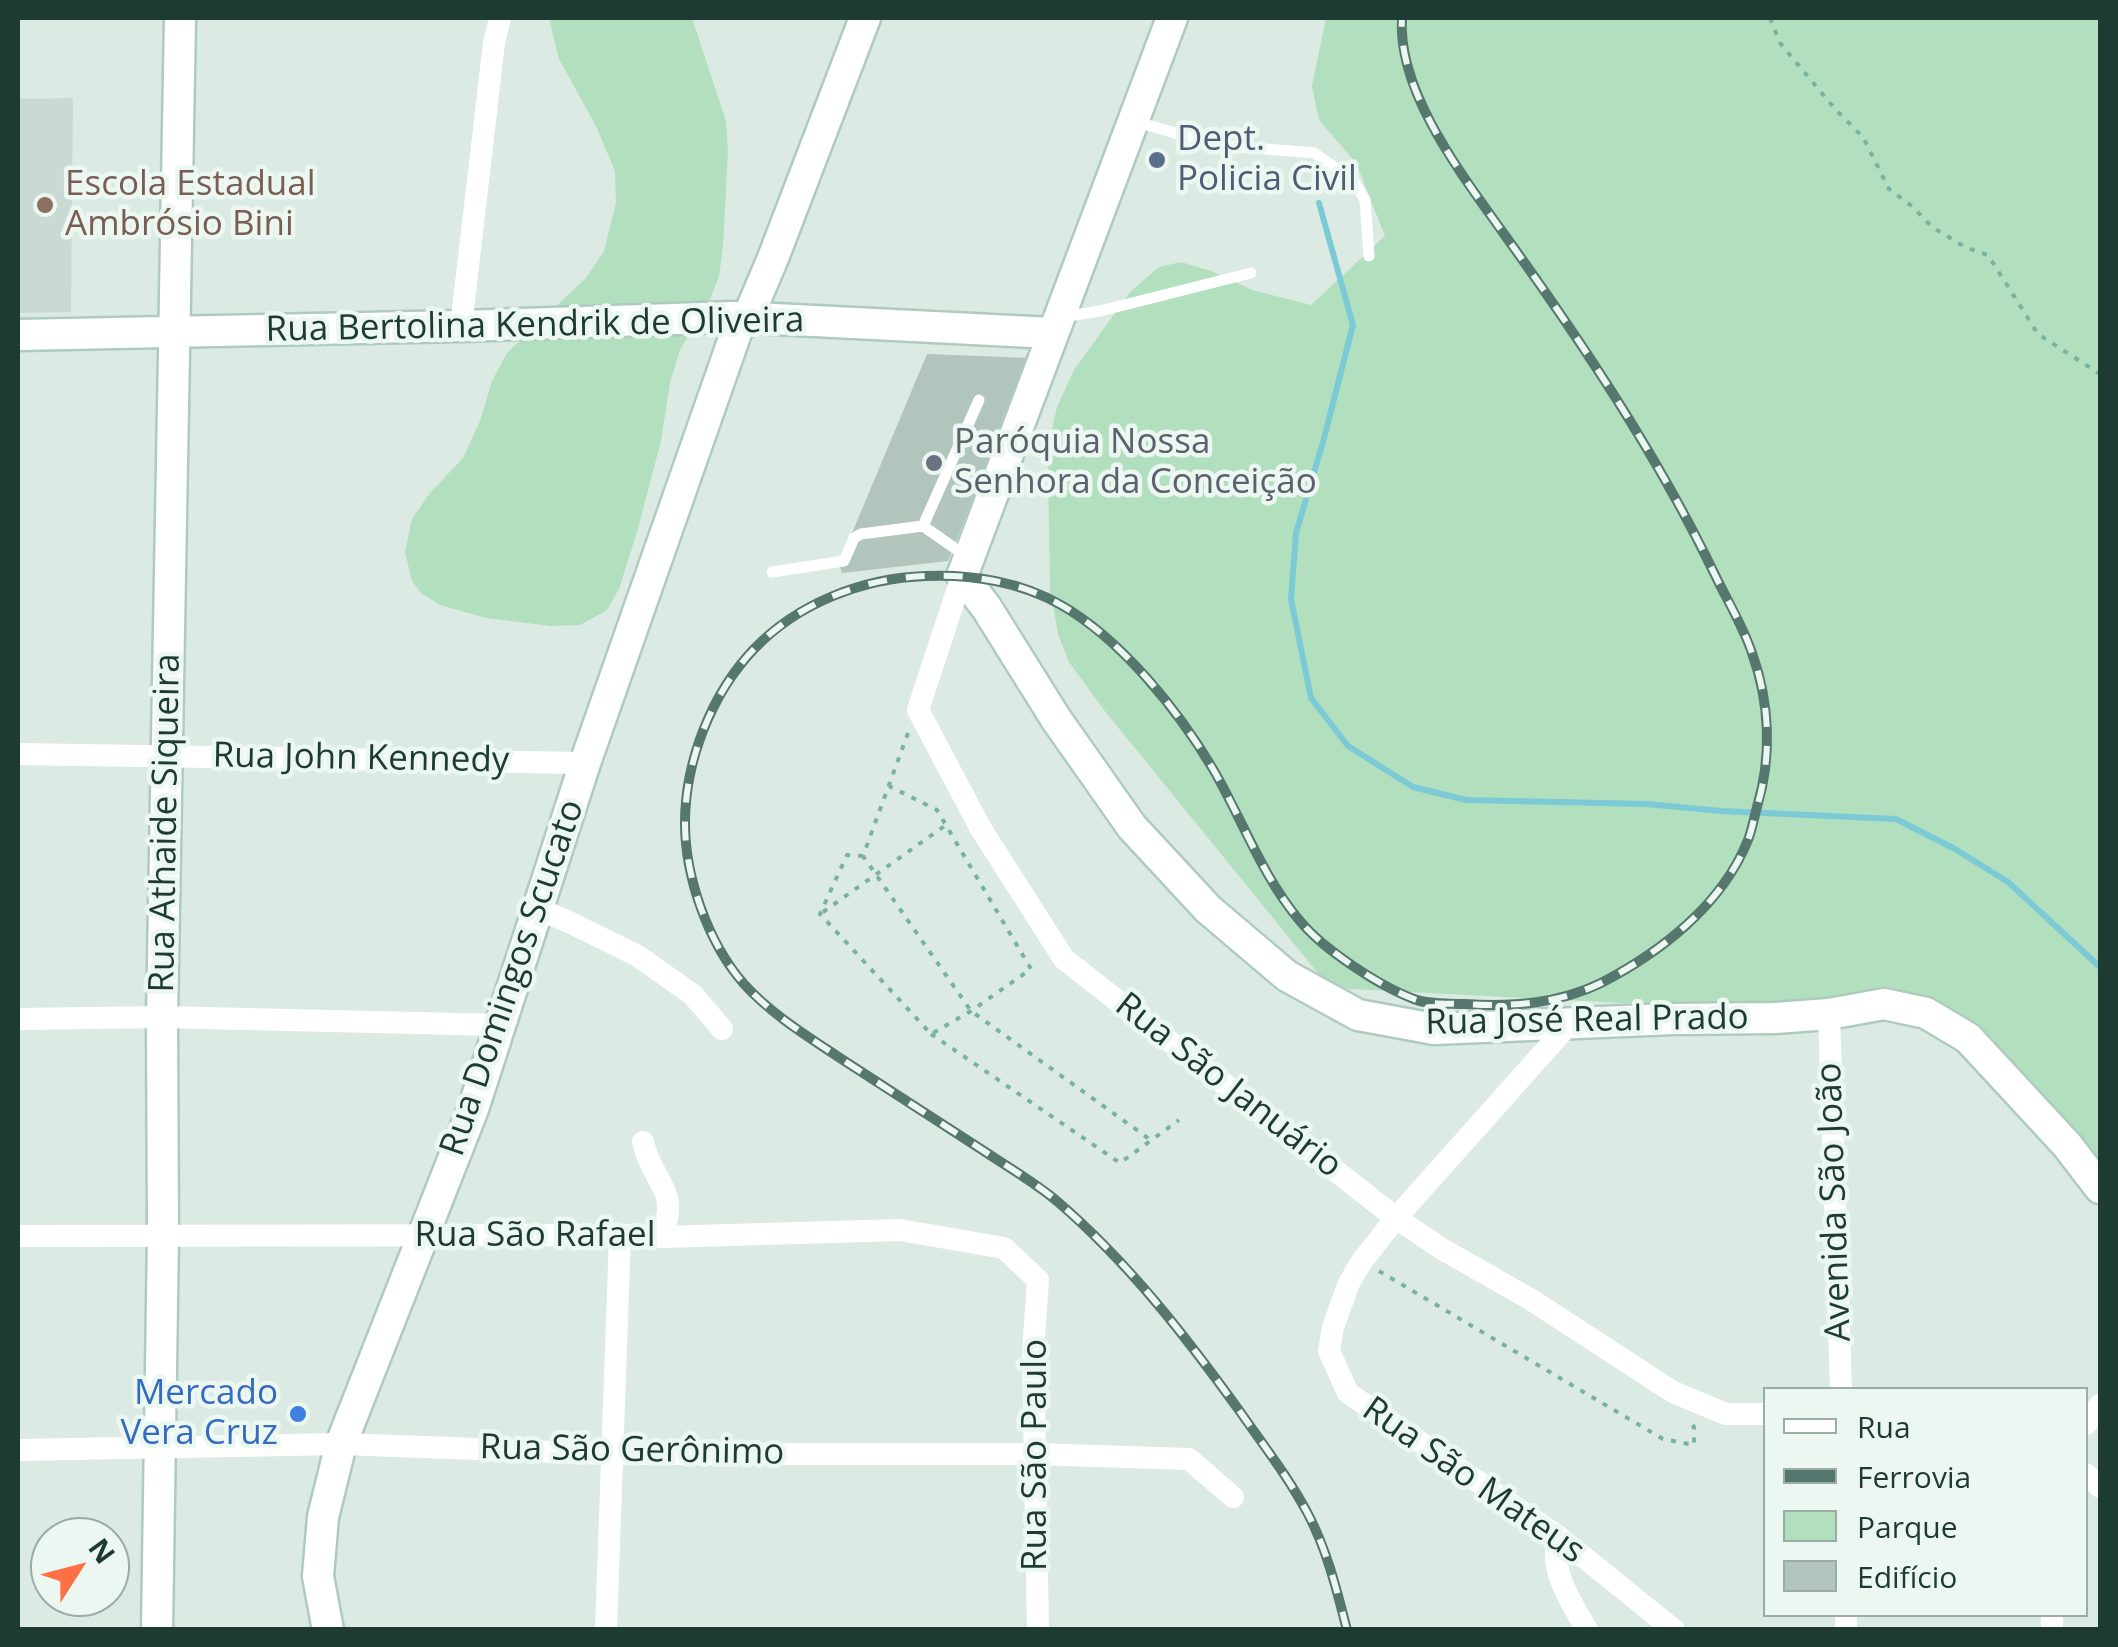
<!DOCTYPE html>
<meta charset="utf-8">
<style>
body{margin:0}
#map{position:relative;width:2118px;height:1647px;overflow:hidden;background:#dceae4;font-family:"Open Sans",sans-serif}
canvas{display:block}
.frame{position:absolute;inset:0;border:20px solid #1d3b32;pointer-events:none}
.legend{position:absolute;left:1763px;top:1387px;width:325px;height:230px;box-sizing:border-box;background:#ecf7f2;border:2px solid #99aca5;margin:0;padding:12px 18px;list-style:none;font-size:30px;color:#1d3b32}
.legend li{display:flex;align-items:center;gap:20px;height:50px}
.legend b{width:50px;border:2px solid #99aca5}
.north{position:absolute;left:30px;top:1517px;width:100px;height:100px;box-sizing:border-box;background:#ecf7f2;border:2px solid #99aca5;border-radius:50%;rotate:54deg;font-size:28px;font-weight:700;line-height:40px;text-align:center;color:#1d3b32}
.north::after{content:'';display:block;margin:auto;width:35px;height:45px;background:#ff7145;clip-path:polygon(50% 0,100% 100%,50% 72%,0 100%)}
</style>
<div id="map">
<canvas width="2118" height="1647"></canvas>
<div class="frame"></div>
<ul class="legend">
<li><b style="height:12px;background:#fff"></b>Rua</li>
<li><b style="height:12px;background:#56776e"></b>Ferrovia</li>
<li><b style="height:28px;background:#b2dfbd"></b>Parque</li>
<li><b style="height:28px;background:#b1c5bd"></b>Edifício</li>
</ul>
<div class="north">N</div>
</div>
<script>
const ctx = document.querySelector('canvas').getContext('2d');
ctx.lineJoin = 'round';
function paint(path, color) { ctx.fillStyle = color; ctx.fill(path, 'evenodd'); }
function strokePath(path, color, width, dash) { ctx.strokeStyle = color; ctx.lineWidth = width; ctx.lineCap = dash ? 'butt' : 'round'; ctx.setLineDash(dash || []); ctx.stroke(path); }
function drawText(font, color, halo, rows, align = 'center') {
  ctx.font = font + ' "Open Sans",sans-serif'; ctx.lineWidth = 9; ctx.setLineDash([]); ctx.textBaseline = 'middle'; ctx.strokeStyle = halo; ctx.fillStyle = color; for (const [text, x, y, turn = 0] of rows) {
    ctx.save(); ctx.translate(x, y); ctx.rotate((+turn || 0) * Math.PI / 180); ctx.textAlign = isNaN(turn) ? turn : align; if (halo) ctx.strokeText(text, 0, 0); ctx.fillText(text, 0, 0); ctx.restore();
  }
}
paint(new Path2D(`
 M73,98L71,312L18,313V99Z`), '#cadad3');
paint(new Path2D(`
 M549,18H692L726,121L728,152L723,246L719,277L709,301L680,350L670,382L661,441L637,532L619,589L607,610L580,625L551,626L486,618L440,605L421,593L412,581L405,552L412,519L430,493L463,458L480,421L492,381L507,353L586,278L604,251L616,203L615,171L596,126L559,59Z
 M1326,18H2100V1160L1916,1018L1330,988L1104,710L1069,662L1058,634L1050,588L1048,471L1050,438L1057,407L1074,370L1130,292L1159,267L1181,262L1211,271L1252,290L1311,305L1385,236L1356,163L1319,120L1312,86Z`), '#b2dfbd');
strokePath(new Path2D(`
 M1319,203L1353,325L1323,442L1296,533L1291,599L1311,698L1348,746L1413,787L1466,800L1647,804L1721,811L1896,819L1955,849L2008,882L2100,967`), '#7dcad7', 6);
paint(new Path2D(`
 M927,354L1029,358L948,561L842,573L839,564Z`), '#b1c5bd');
const secondary = new Path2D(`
 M1172,18L962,576L986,607L1056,719L1132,827L1208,909L1287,976L1358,1015L1434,1029L1673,1019L1775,1018L1829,1014L1884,1004L1926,1013L1968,1038L2067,1145L2100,1188
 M18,335L461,326L735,317L1052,333
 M157,1630L163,1236L162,1017L180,18
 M328,1630L318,1576L323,1517L341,1444L473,1109L585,763L737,330L748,317L773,258L865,18`);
strokePath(secondary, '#aecbc0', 35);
strokePath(new Path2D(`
 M1770,18L1780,43L1835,109L1863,137L1889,189L1913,207L1932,227L1967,248L1988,255L2038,334L2100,374
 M908,733L863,856L971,1011L1152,1141
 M863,856L847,855L820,914L931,1034L971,1011L1031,969L937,810L889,786
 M823,912L946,825
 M931,1034L1120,1163L1179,1120
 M1379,1271L1663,1439L1694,1445V1427L1691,1422`), '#79b29f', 4, [5, 8]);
strokePath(new Path2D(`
 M1137,122L1217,145L1314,153L1353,180L1365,200L1369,256
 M1062,317L1100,311L1251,273
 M966,556L923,526L979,400
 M772,572L844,561L854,538L861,534L923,526`), '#fff', 11);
strokePath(new Path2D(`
 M461,326L494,43L500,18
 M962,576L918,710L981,829L1064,959L1396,1218L1442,1249L1530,1299L1673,1392L1726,1414H1766
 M18,754L585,763
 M538,909L567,921L638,956L693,995L722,1029
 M1829,1014L1841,1390
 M18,1019L162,1017L501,1025
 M1569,1024L1396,1218L1362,1261L1349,1283L1333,1327L1329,1351L1348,1393L1559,1537L1674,1630
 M643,1142C653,1186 680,1186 662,1237
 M18,1236L620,1235L662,1237L900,1230L1004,1248L1038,1280L1033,1353L1038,1630
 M2086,1424L2100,1405
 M18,1450L341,1444L612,1454H1034L1189,1459L1233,1497
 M2086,1474L2100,1487
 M1559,1537C1547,1568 1572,1603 1587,1630
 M1846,1614V1630
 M606,1630L620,1235
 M2052,1630V1614`), '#fff', 22);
strokePath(secondary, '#fff', 30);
const rail = new Path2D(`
 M1347,1630C1337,1591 1327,1550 1308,1514C1289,1478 1264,1446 1241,1413C1187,1338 1129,1263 1058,1202C1037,1184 1011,1169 987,1153C938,1121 889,1090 840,1058C807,1036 771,1014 744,984C708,943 685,877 685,823C685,762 711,694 754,649C798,603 863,578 926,576C972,574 1021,582 1061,605C1121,639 1178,710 1213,769C1242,819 1262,876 1300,921C1323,949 1379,986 1414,999C1429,1005 1448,1003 1465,1004C1512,1007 1558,1004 1601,983C1661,952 1722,905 1748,840C1752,830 1754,818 1757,807C1772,757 1770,703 1752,653C1743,626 1727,600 1715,575C1658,456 1581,341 1504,234C1463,176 1397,92 1402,18`);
strokePath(rail, '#56776e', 10);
strokePath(rail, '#ecf7f2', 6, [19]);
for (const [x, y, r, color] of [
 [1157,160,10,"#5c6f8a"],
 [45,205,10,"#8d6e63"],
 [934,463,10,"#6b7280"],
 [298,1414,10,"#3f7fe0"]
]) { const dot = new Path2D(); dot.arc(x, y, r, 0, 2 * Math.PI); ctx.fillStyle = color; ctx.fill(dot); strokePath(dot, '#ecf7f2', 4); }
drawText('35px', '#4e5e75', '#ecf7f2', [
 ["Dept.",1177,140],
 ["Policia Civil",1177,180]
], 'left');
drawText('35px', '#785e54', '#ecf7f2', [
 ["Escola Estadual",65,185],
 ["Ambrósio Bini",65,225]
], 'left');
drawText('35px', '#1d3b32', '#ecf7f2', [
 ["Rua Bertolina Kendrik de Oliveira",535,326,-1],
 ["Rua John Kennedy",361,759,1],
 ["Rua Athaide Siqueira",166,823,-89],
 ["Rua Domingos Scucato",513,978,-71],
 ["Rua José Real Prado",1587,1021,-1],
 ["Rua São Januário",1228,1086,38],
 ["Avenida São João",1835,1202,-92],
 ["Rua São Rafael",535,1236],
 ["Rua São Gerônimo",632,1451,1],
 ["Rua São Paulo",1036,1455,-90],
 ["Rua São Mateus",1473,1481,35]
]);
drawText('35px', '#5b616d', '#ecf7f2', [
 ["Paróquia Nossa",954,443],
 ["Senhora da Conceição",954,483]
], 'left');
drawText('35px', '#366cbe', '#ecf7f2', [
 ["Mercado",278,1394],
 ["Vera Cruz",278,1434]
], 'right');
</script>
